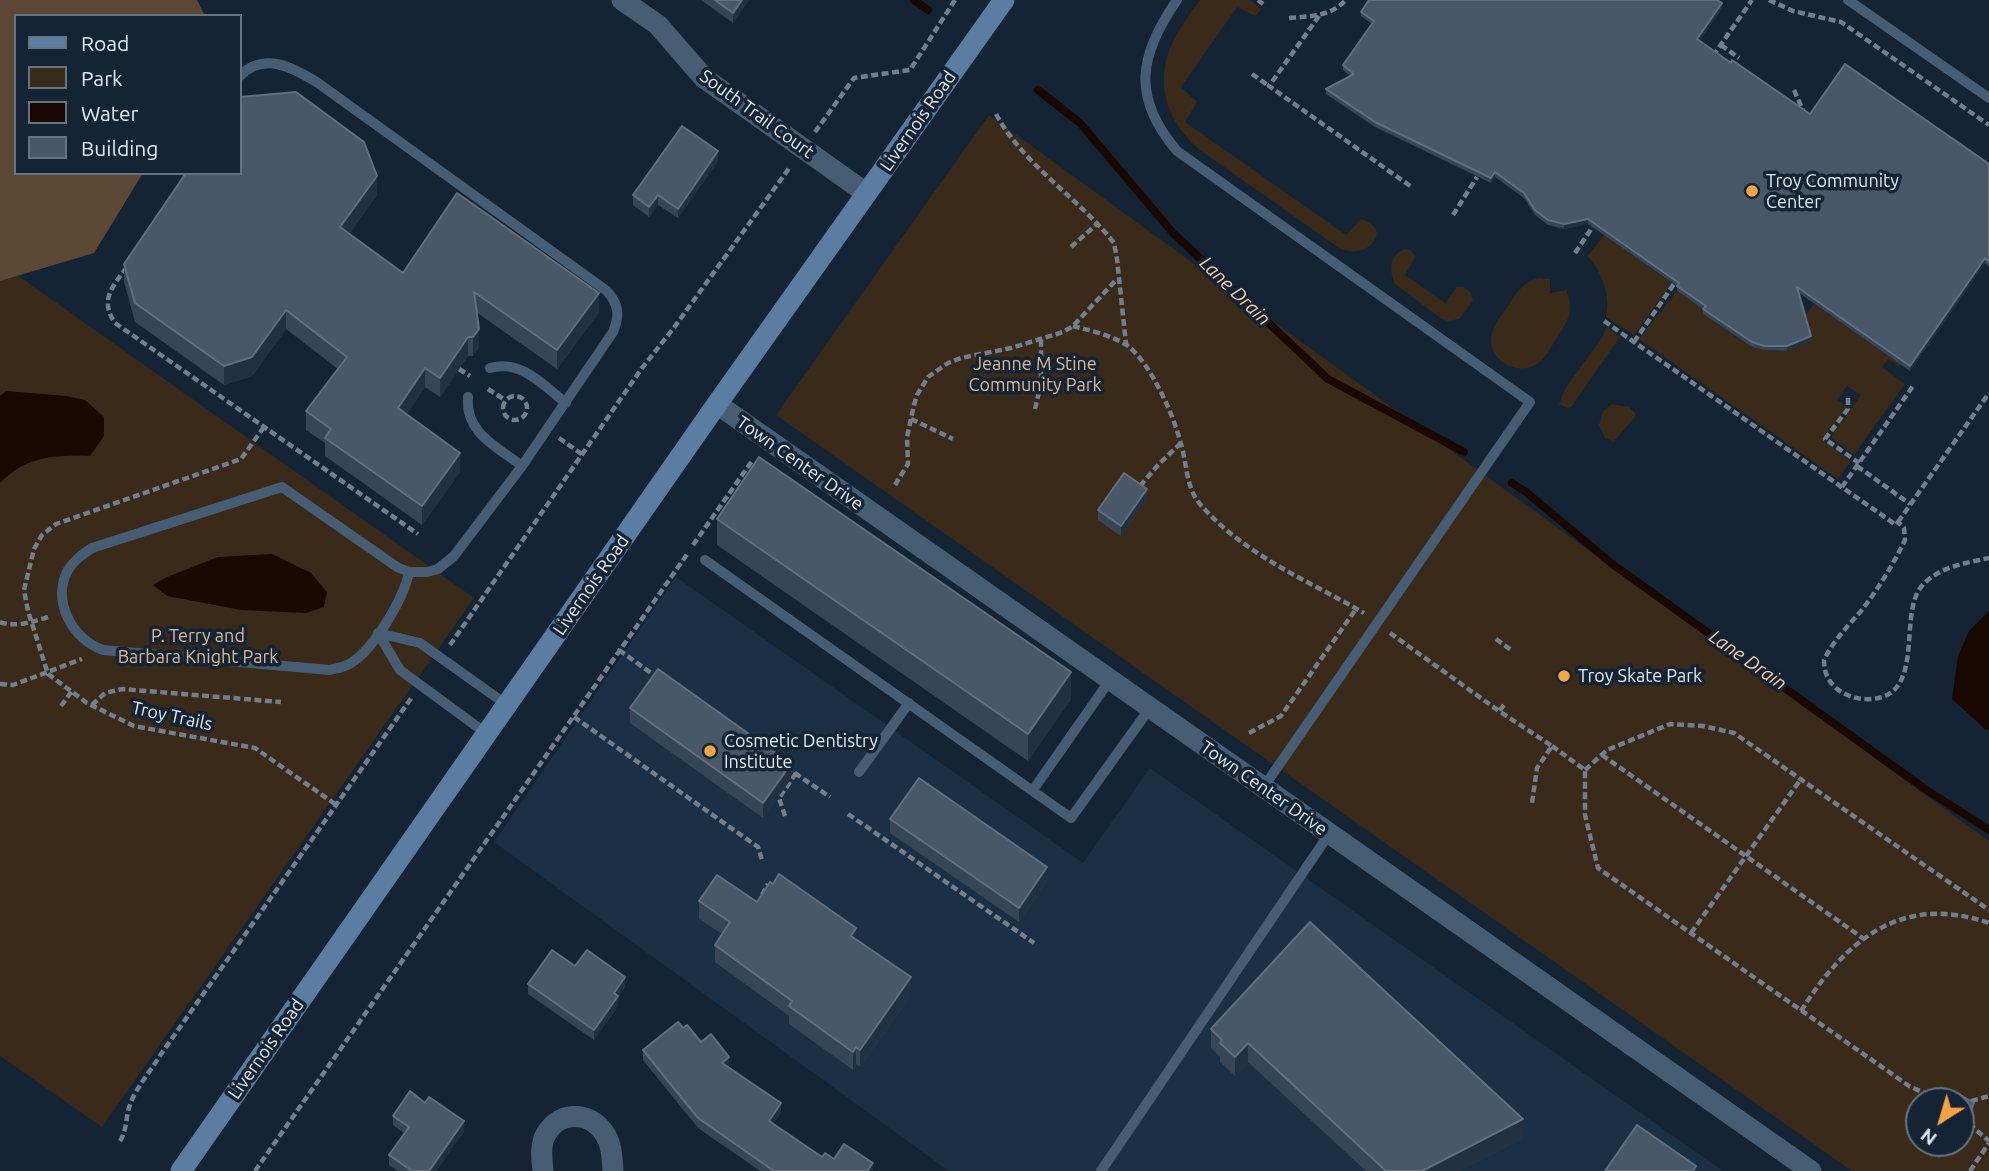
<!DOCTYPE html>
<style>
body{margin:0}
#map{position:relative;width:1989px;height:1171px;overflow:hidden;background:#152434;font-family:Ubuntu,sans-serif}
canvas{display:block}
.legend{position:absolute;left:14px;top:14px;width:228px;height:161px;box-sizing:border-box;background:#152434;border:2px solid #667381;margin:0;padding:9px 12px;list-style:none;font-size:21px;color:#e0eaf4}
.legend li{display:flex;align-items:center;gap:14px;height:35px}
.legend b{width:35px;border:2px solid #667381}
.north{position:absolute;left:1905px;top:1087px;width:70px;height:70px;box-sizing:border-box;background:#152434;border:2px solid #667381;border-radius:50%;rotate:217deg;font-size:19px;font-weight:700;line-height:28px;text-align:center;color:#e0eaf4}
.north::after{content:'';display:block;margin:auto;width:24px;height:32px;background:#f4a443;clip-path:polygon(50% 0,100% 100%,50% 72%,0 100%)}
</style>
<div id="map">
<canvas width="1989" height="1171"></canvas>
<ul class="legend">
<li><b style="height:9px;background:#5a7da1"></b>Road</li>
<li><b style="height:19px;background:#392a1a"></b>Park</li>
<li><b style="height:19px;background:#180800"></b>Water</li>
<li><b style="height:19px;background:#495868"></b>Building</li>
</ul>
<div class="north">N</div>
</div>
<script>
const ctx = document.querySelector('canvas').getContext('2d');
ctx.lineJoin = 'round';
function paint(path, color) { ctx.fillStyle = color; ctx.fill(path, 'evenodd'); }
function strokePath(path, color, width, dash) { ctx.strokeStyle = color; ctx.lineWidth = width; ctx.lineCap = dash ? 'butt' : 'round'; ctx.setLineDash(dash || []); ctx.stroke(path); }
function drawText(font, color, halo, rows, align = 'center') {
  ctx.font = font + ' Ubuntu,sans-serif'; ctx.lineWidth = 7; ctx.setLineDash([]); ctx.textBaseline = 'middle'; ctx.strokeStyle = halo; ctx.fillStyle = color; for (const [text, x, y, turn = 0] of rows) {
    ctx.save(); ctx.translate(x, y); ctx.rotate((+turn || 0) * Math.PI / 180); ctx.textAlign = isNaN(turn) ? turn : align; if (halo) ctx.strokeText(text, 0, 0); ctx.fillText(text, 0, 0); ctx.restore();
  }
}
paint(new Path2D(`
 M676,577L1083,863L1150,768L1723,1171H949L494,842Z`), '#1b3044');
paint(new Path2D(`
 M1200,0H1250L1262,9L1255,16L1237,7L1181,87L1197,102L1185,122L1346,235L1361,219C1394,228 1369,262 1339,248L1200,150C1167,123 1153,81 1173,42C1180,27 1190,14 1200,0Z
 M989,115L1989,841V1171H1852L776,415ZM1919,1101H1961V1143H1919Z
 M1604,235L1672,283L1634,335L1606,317C1611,295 1602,273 1588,256Z
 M1405,249L1410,250L1416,256L1405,275L1445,303L1457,287H1464L1471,293L1473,301L1459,319L1448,321L1442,319L1395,284C1389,270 1389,255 1405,249Z
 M0,263L474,598L102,1127L0,1056Z
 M1539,278L1550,279V293L1566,290C1575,310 1568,321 1557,338C1552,345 1547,355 1541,361C1523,378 1490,364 1491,339C1492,326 1501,316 1508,306C1517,292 1523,282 1539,278Z
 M1677,291L1706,311L1704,314C1740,340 1765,365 1810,341L1804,317L1814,304L1901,364L1899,367L1888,359L1882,367L1905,384L1854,455L1831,437L1861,395L1847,386L1837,400L1847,407L1823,440L1851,461L1838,479L1639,339Z
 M1606,327L1620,337L1571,407L1567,408L1559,404L1565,389L1603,336Z
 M1612,404L1629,407L1635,413V417L1614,441L1605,438L1599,425L1603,411Z`), '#392a1a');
paint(new Path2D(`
 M0,0H197L205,16H16V173H143L94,253L0,281Z`), '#5c4834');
paint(new Path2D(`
 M6,391L67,396L85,400L104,417V436L90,456C54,455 26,456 0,483V396Z
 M272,554L311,573L327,592L324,607L306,613L241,610L167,596L153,585L167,577L218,557Z
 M1989,611V730L1985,729L1952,699L1958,656L1969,631Z`), '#180800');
strokePath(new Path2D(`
 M914,0L928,10
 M1038,90L1080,123L1173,233L1328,379L1464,452
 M1512,483L1526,492L1611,563L1925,789L1989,830`), '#180800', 8);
strokePath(new Path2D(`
 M1258,0L1263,4
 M1769,0L1793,11L1841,22L1989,125
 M1319,16L1269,86L1413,188
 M1289,18C1311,16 1329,17 1346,0
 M1721,45L1739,58
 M1713,56L1752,0
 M1252,74L1269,86
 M1794,90L1805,115
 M996,114C1024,166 1078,197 1114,243L1117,259L1126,344
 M815,132L854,78L910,70L955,0
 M1453,215L1477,177
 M1071,247L1097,224
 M1575,253L1594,225
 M127,267C113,286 99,300 115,323L418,534
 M1604,321L1896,525L1898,522L1904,528L1905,540C1893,565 1878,589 1861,611C1848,626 1833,641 1824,660C1824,671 1827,680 1836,688C1845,696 1859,700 1871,699C1926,696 1898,616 1921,587C1937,567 1966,563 1989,558
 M1073,326C1091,331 1112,335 1128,346C1151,364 1174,416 1181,444C1187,464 1186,488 1200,504C1244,555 1307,580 1364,613
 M1634,342L1674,284
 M459,369L470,376
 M488,389L505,400
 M503 408a12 12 0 1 1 24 0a12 12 0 1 1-24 0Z
 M1848,398V409L1825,439L1859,463
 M1035,409L1041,384V339
 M911,419L953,439
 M264,427L241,459L56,524L42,535L34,549L24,590L28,611L48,674L87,703L134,726L255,748L335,804
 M559,438L583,455
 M1857,466L1910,504
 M895,485L908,464L907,437L914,405L917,395L928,377L948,363L961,358L1011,348L1063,332L1073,326L1117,279
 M1140,486L1159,464L1181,443
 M1842,487L1913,386
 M1898,522L1989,393
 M693,545L752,461
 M0,622C16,628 36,621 51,616
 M1390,633L1499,711
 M1496,639L1511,650
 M450,645L642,368L673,329L790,167
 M619,650L658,678
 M0,684L13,685L82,659
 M92,705L105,693L122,689L281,702
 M1504,705L1499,711L1552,746L1537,768L1532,803
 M61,706L72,691
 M574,717L758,847L762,860
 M1249,733L1281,716L1356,609
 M1552,746L1585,770V815L1598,868L1909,1086L1942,1101
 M1602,755L1864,939
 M786,767L830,797
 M1585,770L1607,750L1670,724L1703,726L1734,733L1989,910
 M848,814L1034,943
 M785,816L779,798L796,773
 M762,895L768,884
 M1691,933L1801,779
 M1801,1011C1846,940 1901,893 1989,923
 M1961,1104L1989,1096
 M1961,1117L1989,1141
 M120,1141C128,1128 125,1116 131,1102C137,1087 150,1072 159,1057L412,697
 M255,1171L688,553
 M1970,1171L1989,1143`), '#737f8d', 4.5, [7, 3.5]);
strokePath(new Path2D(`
 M1177,0C1139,55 1131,97 1177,151L1530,402L1263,788
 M1848,0L1989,98
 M240,76C264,51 294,68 318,83L607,291C619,305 620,315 613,332L522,466L454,556L438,569L427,572H409L397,567L282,487L92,548C83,554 74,560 68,570C51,601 73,640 103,650L330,670C338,668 345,667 351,663C374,649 404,598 409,572
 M490,368C521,359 543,385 566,403
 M468,397C465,433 496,446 522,466
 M705,560L1071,818L1150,708
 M487,734L400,670L378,633L420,643L507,705
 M859,772L909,703
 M1033,790L1110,680
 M1101,1171L1329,834`), '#475d73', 10);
strokePath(new Path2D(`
 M622,0L658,25L704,78L866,193
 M717,404L1811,1171
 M543,1171C542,1160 540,1149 544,1138C556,1111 589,1109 605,1134C612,1145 612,1158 613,1171`), '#475d73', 21);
strokePath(new Path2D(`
 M181,1171L717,404L1004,0`), '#5a7da1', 21);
paint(new Path2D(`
 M701,0H749L733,23Z
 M1722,8L1699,41L1731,63L1810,114L1989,164V267L1985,263L1910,371L1799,293L1811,341L1787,351L1764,350L1752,347L1703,314V309L1677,291V286L1588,224L1564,229L1548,225L1535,215L1524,198L1495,177L1491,183L1375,127L1326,94V89L1350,76L1343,70V65L1372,24L1361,16V12Z
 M718,161L678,218L658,205L649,217L633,205V195Z
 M377,195L349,234L403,273L599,312L557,369L476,312L479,347L473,356H468L440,397L425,387L407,414L460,472L422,525L325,456V443L306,430V411L338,369L286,329L252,376L224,385L135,322L124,282V264Z
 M1147,498L1121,536L1098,520V510Z
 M717,519L1071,699L1028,761L717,545Z
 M630,708L791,779L763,818L630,723Z
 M890,819L1047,881L1019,922L890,833Z
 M699,901L757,902L856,940L911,995L860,1067L856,1064L853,1070L789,1024V1016L715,962V945L722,934L699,919Z
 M575,966L625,987L618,998V1006L594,1040L528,994V984Z
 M683,1028L701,1042L781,1113L773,1124L822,1157L834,1159L873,1171H760L698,1128L643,1060V1050Z
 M1211,1029L1523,1138L1458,1171H1366L1248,1062L1235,1076L1220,1062V1057L1211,1048Z
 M1961,1101L1974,1113L1966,1133H1961Z
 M425,1103L464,1131L436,1171H398L389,1165V1155L404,1133L393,1125V1116Z`), '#374657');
paint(new Path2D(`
 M742,0H749L733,23V13Z
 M1722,3V8L1697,44V39Z
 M718,151V161L678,218V209Z
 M1495,172V177L1491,183V178Z
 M377,176V195L340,246V227Z
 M658,195V205L649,217V207Z
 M1588,219V224L1564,229V224Z
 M1985,258V263L1910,371V366Z
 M599,293V312L557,369V350Z
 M286,310V329L252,376L224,385V366Z
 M479,329V347L473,356V337Z
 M1811,336V341L1787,351V346Z
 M468,337V356L440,397V378Z
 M425,368V387L398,427V408Z
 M460,453V472L422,525V506Z
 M1147,489V498L1121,536V526Z
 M1071,672V699L1028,761V734Z
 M791,764V779L763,818V803Z
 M1047,867V881L1019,922V908Z
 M856,928V945L851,936Z
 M625,977V987L618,998V1006L594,1040V1030L614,993Z
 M911,977V995L860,1067V1050Z
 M1248,1043V1062L1235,1076V1057Z
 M856,1047V1064L853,1070V1052Z
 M729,1057V1067L722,1073V1063Z
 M781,1103V1113L769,1131V1121Z
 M1974,1103V1113L1966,1133V1123Z
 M1523,1119V1138L1458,1171H1422Z
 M464,1121V1131L436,1171H429Z
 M873,1163V1171H867Z`), '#223142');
const building = new Path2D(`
 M715,0H742L733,13Z
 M1369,0H1717L1722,3L1697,39L1731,63L1732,60L1810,114L1845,64L1989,164V262L1985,258L1910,366L1797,287L1811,336L1787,346H1764L1752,342L1703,309L1706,306L1677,286L1679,283L1588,219L1564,224L1548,220L1535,210L1524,193L1495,172L1491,178L1375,122L1326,89L1354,74L1343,65L1374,21L1361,12Z
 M296,92L364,142L377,176L340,227L403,273L457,193L599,293L557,350L474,292L479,329L473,337H468L440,378L425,368L398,408L460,453L422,506L325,438L331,429L306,411L347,357L286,310L252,357L224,366L135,303L124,264L186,173H240V97Z
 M682,126L718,151L678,209L658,195L649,207L633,195Z
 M759,457L1071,672L1028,734L717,519Z
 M1124,473L1147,489L1121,526L1098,510Z
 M658,669L791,764L763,803L630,708Z
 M919,778L1047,867L1019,908L890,819Z
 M779,874L856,928L851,936L911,977L860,1050L856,1047L853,1052L789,1006L792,1001L715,945L730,922L699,901L717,875L757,902L770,882L773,884Z
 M1310,922L1523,1119L1422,1171H1386L1248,1043L1235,1057L1220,1043L1222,1040L1211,1029Z
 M552,950L575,966L587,950L625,977L614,993L618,996L594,1030L528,984Z
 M678,1022L683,1028L687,1025L701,1042L711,1034L729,1057L722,1063L781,1103L769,1121L822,1157L825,1153L834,1159L844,1144L873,1163L867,1171H774L698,1118L643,1050Z
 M410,1091L425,1103L429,1097L464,1121L429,1171H412L389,1155L409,1127L393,1116Z
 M1944,1094L1962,1096L1974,1103L1966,1123H1961V1101H1929L1928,1100Z
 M1637,1125L1696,1166L1693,1171H1605Z`);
paint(building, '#495868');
strokePath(building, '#616f7e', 2);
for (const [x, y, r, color] of [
 [1752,191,7,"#f4a443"],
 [1564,676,7,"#f4a443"],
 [710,751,7,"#f4a443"]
]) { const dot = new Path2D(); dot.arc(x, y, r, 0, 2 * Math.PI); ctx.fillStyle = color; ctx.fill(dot); strokePath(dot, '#152434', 2.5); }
drawText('18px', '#e0eaf4', '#152434', [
 ["South Trail Court",757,114,36],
 ["Livernois Road",918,121,-55],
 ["Town Center Drive",800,463,35],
 ["Livernois Road",591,585,-55],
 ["Troy Trails",172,716,12],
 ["Town Center Drive",1264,788,35],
 ["Livernois Road",266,1049,-55]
]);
drawText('18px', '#e0eaf4', '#152434', [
 ["Troy Community",1766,181],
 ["Center",1766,202],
 ["Troy Skate Park",1578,676],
 ["Cosmetic Dentistry",724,741],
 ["Institute",724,762]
], 'left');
drawText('18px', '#e0b88f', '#152434', [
 ["Jeanne M Stine",1035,364],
 ["Community Park",1035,385],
 ["P. Terry and",198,636],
 ["Barbara Knight Park",198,657]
]);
drawText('italic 19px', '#f8cfa5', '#152434', [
 ["Lane Drain",1235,291,44],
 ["Lane Drain",1748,660,35]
]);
</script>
